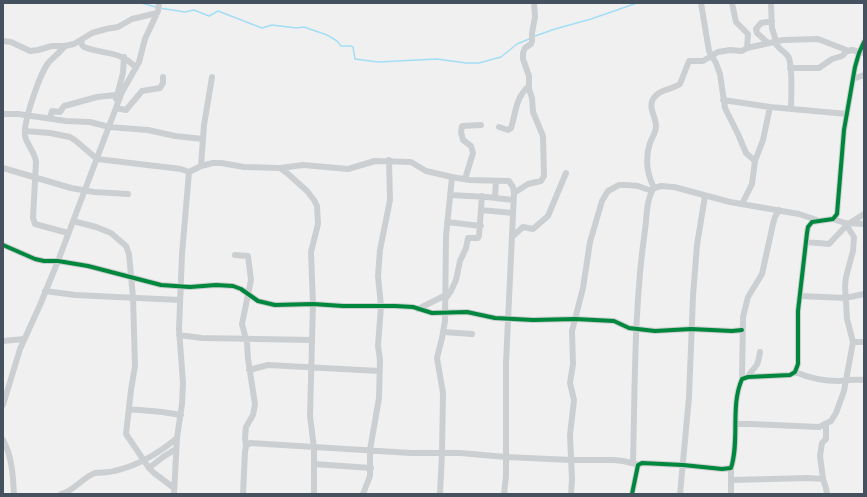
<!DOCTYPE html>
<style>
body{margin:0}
#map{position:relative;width:867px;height:497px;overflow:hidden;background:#f1f0f0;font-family:Ubuntu,sans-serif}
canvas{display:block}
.frame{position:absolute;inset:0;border:4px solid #45515f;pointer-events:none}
</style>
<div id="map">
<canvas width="867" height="497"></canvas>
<div class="frame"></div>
</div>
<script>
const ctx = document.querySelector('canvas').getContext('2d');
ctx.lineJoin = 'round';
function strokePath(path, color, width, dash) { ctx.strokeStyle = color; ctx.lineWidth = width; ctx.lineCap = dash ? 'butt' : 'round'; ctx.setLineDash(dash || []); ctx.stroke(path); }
strokePath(new Path2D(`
 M141,3L156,7
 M159,8L185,12L194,10L209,16L218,11L262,28L272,25L297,28L304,27L327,35L337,41L341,46H351L353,47L355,59L378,62L437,59L466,63H479L501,57L517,44L529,39
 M535,36L555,29L591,19L637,3`), '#a3def4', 1.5);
strokePath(new Path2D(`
 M701,3L709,51L716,63L720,74L725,108L738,134L746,153L755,161
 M732,3L736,22L748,34L747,48
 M771,3L772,28L776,41
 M81,40L82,45L84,47C104,55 120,50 136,68
 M3,41L11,42L30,51L38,50L52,46H65L74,44L92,33L106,29L118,27L132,19L157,13
 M775,42C777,49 786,51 789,58C793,72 791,94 791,109
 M768,43L757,33L756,29L761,23L772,21
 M65,46C60,52 54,57 49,62C40,73 23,122 25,136C27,145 35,152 36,162L33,218L35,224L68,233
 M790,68H819L832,59L842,56L847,51L852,50L864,53
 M853,79L864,75
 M116,99L123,73L124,57
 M723,100L770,107L847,114
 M116,108L126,110L142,91L160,88L163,83V77
 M3,114H18L66,121L90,122L109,127L148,130L175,136L203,139
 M50,118L52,111L60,112L64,106L68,105L97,97L116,95
 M499,127L508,130L511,128C516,113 515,98 529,86
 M25,131L50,133L70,137L76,141L97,159L181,169L189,172L182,254L179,329L183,383L182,404L177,438L174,494
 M201,166L204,125L212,77
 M3,168L71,188L94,192L128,194
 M280,168L303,165L348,169L375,161L411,162L426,171L452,177L469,180L509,181L513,187L514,193L506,363V476L504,494
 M189,172L201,166L213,163H221L244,167L280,168L287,173L307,191L314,200L317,206L318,224L311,252L313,304L310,416L314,448V494
 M465,179L473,153L471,146L463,140L461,132L462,126L481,125
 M654,188C647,174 645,158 650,143C652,137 656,133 656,126C656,117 648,108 653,99C659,89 671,90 680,84L689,61H703L718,52L730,50L742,51L747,48L783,40L818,39L849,51
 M514,193L528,184L541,181L544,176L543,136L533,112L532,98L529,89V76L523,59V53L525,48L531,44L532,41V33L535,17L534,3
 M450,195L487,197L513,200
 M495,197L496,181
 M742,204L752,184L755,161L763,140L770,107
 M481,210L513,213
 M833,219L845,223L864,224
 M73,221L96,227L111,233L126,246L129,254L133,297L135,366L131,390L126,434L149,468L154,473L174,488
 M447,222L481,226
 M850,223L864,214
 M512,237L523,227L533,229L548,216L566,173
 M806,242L829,244L846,226
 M3,245L35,259L44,261H58L88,266L161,285L190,287L216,285L233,286L241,289L258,301L275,305L313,304L343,306H395L413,307L432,313L467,312L495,318L533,320L575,319L614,321L629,328L655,331L691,329L732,331L742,330
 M235,255L248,256L251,280L242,324L247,343L248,359L255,404L253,415L246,427L245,438L246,446
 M45,291L75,295L180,300
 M800,296L845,298L864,294
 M446,298L451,291L456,280L460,261L466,248L468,238H478L479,236L482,196
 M418,309L446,295
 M443,332L472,334
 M179,335L202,338L312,340
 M3,341L24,339
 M853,342H864
 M249,370L268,365L379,371
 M795,372C809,378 824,381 839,381C847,380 855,379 864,380
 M748,377C750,372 753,370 756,366C759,362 759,356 760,352
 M742,379L743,317L748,297L762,274L773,224L775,217L779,210
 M3,405L20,349L40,305L58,261L122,92L139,62L145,39L158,11L159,3
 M129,409L162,412L181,415
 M735,424H751L819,427L831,421L836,413L844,391L853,342L847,319L845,286L846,277L853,251L854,237L845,223
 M3,440C12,456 13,476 14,494
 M633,463C635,385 634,307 645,230C647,217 646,199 654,188L661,186L674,187L730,202L799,214L817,220
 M314,464L371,468
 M149,468L163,457L176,449
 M823,479L820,456L822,443L826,439V424
 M732,480L808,478L823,479L826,488L827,494
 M61,494C73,492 83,477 95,473C101,472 108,473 114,471C137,466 159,453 177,438
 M243,494L245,452L246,446L250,443L411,453H460L506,457L571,460H614L623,461L636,464
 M363,494L370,476V450L379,398L380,360L378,346L381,306L378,276L380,250L390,200L389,160
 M440,494L442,453L443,393L437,358L442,338L445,321L446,236L452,177
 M571,494L572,479L570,435L574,400L570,383L573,364L572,331L583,288L590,242L602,201L608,191L619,185H627L638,186L652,191
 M632,494L638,465L642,463L683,465L722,469L731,468C740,440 730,406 742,379L748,377L790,375L795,372L798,364V311L807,233L808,227L812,222L833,219L837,214L844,130L855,67L859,53L864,42
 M680,494L689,397L693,296L697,245L705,196
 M731,494V468`), '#cccfd1', 6);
strokePath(new Path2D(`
 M3,245L35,259L44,261H58L88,266L161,285L190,287L216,285L233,286L241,289L258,301L275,305L313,304L343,306H395L413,307L432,313L467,312L495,318L533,320L575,319L614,321L629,328L655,331L691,329L732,331L742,330
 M632,494L638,465L642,463L683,465L722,469L731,468C740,440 730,406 742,379L748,377L790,375L795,372L798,364V311L807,233L808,227L812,222L833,219L837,214L844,130L855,67L859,53L864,42`), '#00873e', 4);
</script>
